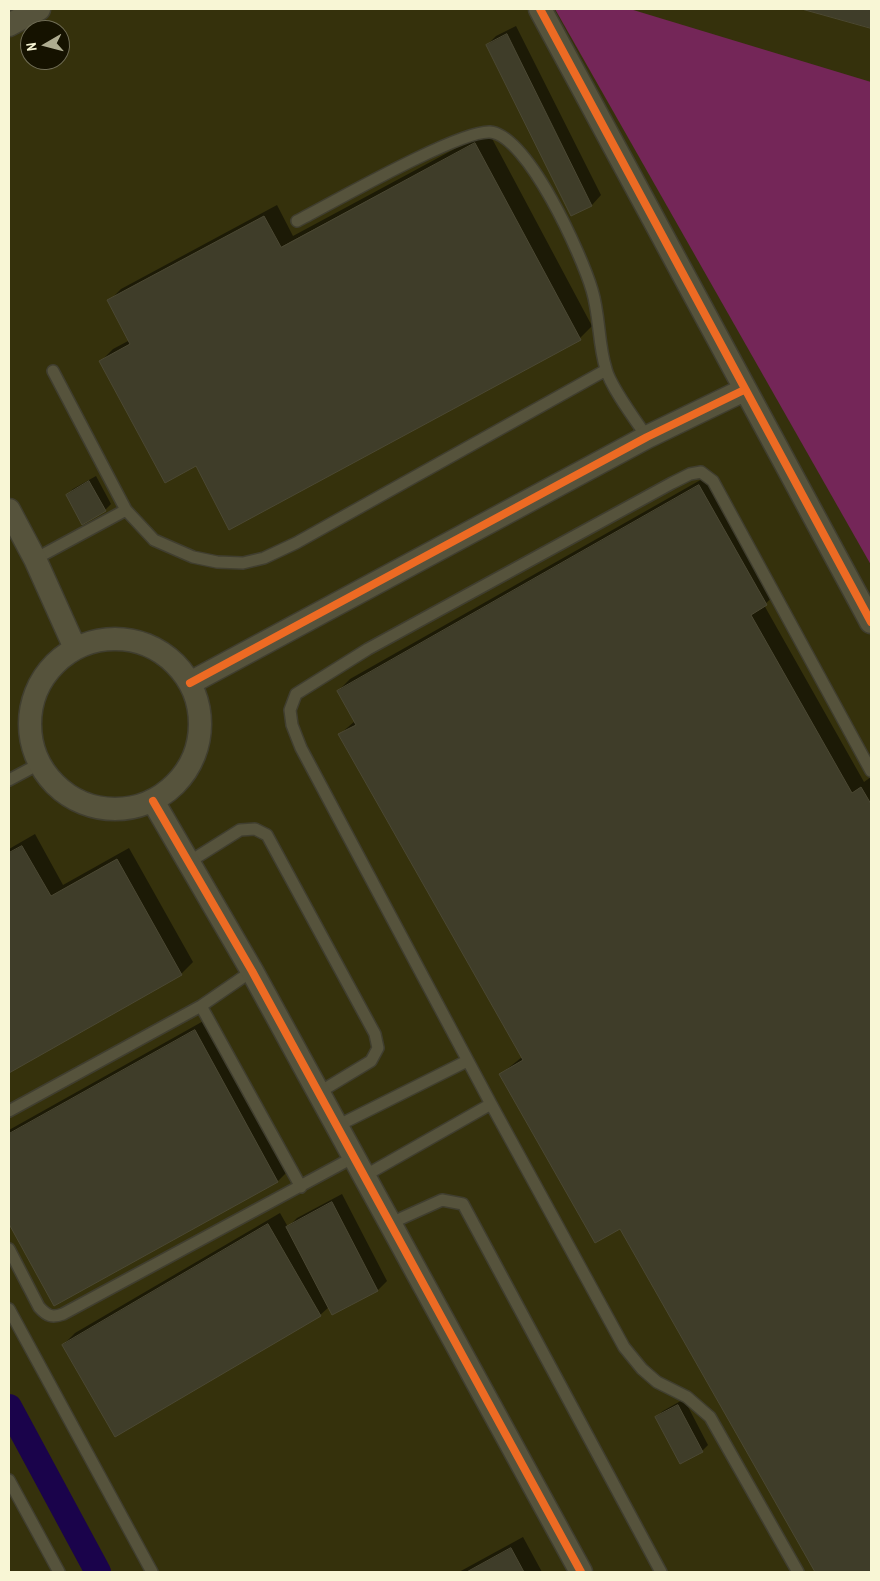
<!DOCTYPE html>
<style>
body{margin:0}
#map{position:relative;width:880px;height:1581px;overflow:hidden;background:#25220f;font-family:"Archivo Narrow",sans-serif}
canvas{display:block}
.frame{position:absolute;inset:0;border:10px solid #f8f6d5;pointer-events:none}
.north{position:absolute;left:20px;top:20px;width:50px;height:50px;box-sizing:border-box;background:#151200;border:1px solid #706d55;border-radius:50%;rotate:262deg;font-size:14px;font-weight:700;line-height:20px;text-align:center;color:#f8f6d5}
.north::after{content:'';display:block;margin:auto;width:18px;height:22px;background:#aeac90;clip-path:polygon(50% 0,100% 100%,50% 72%,0 100%)}
</style>
<div id="map">
<canvas width="880" height="1581"></canvas>
<div class="frame"></div>
<div class="north">N</div>
</div>
<script>
const ctx = document.querySelector('canvas').getContext('2d');
ctx.lineJoin = 'round';
function paint(path, color) { ctx.fillStyle = color; ctx.fill(path, 'evenodd'); }
function strokePath(path, color, width, dash) { ctx.strokeStyle = color; ctx.lineWidth = width; ctx.lineCap = dash ? 'butt' : 'round'; ctx.setLineDash(dash || []); ctx.stroke(path); }
paint(new Path2D(`
 M9,9H871V1572H9ZM30,30H60V60H30Z`), '#35310c');
paint(new Path2D(`
 M555,9H630L871,82V565Z`), '#742658');
paint(new Path2D(`
 M807,9H871V26Z
 M516,26L601,195L592,205L572,214L487,45L496,36Z
 M488,131L592,326L580,338L196,464L101,361L113,349L130,340L109,301L121,289L277,205L293,236Z
 M711,474L778,592L764,605L864,782L871,777V1572H816L621,1227L501,1074L522,1057L340,734L355,721L338,691L350,679Z
 M96,476L111,504L105,510L67,495L73,489Z
 M35,834L63,885L129,848L193,962L181,974L9,1071V849Z
 M207,1019L290,1169L278,1181L55,1305L9,1222V1130Z
 M342,1194L387,1281L378,1290L333,1314L329,1307L320,1315L63,1345L75,1333L280,1213L288,1227L297,1218Z
 M684,1399L708,1445L702,1451L656,1417L663,1411Z
 M523,1537L542,1572H459Z`), '#0007');
strokePath(new Path2D(`
 M9,1407L98,1572`), '#1a034b', 26);
const building = new Path2D(`
 M802,9H871V28Z
 M507,34L592,206L571,216L486,45Z
 M475,143L581,340L229,530L196,466L165,483L99,361L130,344L107,300L264,216L281,247Z
 M89,481L106,511L82,525L66,495Z
 M699,485L767,605L751,615L852,793L861,787L871,804V1572H815L620,1229L595,1243L499,1074L523,1060L338,734L356,725L337,691Z
 M22,846L51,896L117,859L182,975L9,1073V853Z
 M195,1030L278,1182L54,1306L9,1224V1134Z
 M332,1202L378,1291L332,1315L286,1227Z
 M268,1224L321,1316L115,1437L62,1345Z
 M678,1405L703,1452L680,1464L655,1417Z
 M511,1548L524,1572H467Z`);
paint(building, '#3f3d29');
strokePath(building, '#4b4833', 1);
const service = new Path2D(`
 M297,221C332,203 459,130 490,132C528,135 582,256 592,290C600,316 598,344 606,369C610,386 636,421 647,437
 M53,371L126,510L154,540L193,557L217,562L243,563L264,558L296,543L606,370
 M35,559L126,510
 M9,780L39,764
 M189,862L240,830L255,829L267,835L375,1034L378,1048L371,1061L318,1093
 M201,1006L301,1187
 M9,1111L201,1006L252,971
 M337,1126L467,1061
 M366,1175L491,1104
 M391,1223L442,1200L463,1204L661,1572
 M9,1249L39,1307C47,1316 52,1318 63,1314L354,1157
 M9,1309L152,1572
 M9,1480L59,1572
 M798,1572L710,1417L687,1397L657,1382L642,1369L624,1347L491,1104L301,748L292,725L290,710L296,694L368,649L672,483L690,474L701,472L713,481L871,771`);
const minor = new Path2D(`
 M540,9L871,622
 M9,25L39,9
 M9,510L35,559L75,648
 M30 724a85 85 0 1 1 170 0a85 85 0 1 1-170 0Z
 M190,683L647,437L744,390
 M153,801L252,971L581,1572`);
strokePath(service, '#403e2f', 14);
strokePath(minor, '#403e2f', 25);
strokePath(service, '#56533c', 11);
strokePath(minor, '#56533c', 22);
strokePath(new Path2D(`
 M540,9L871,622
 M190,683L647,437L744,390
 M153,801L252,971L581,1572`), '#ed6a23', 8);
</script>
